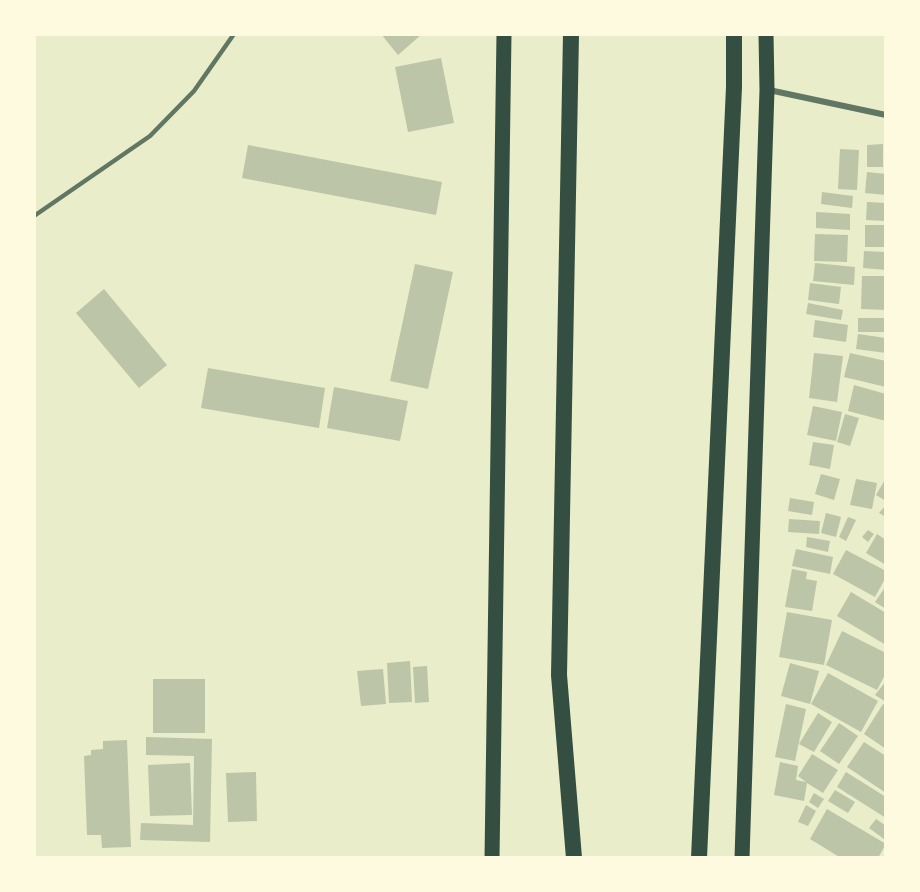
<!DOCTYPE html>
<style>
body{margin:0}
#map{position:relative;width:920px;height:892px;overflow:hidden;background:#e9edc9;font-family:Quicksand,sans-serif}
canvas{display:block}
.frame{position:absolute;inset:0;border:36px solid #fefae0;pointer-events:none}
</style>
<div id="map">
<canvas width="920" height="892"></canvas>
<div class="frame"></div>
</div>
<script>
const ctx = document.querySelector('canvas').getContext('2d');
ctx.lineJoin = 'round';
function paint(path, color) { ctx.fillStyle = color; ctx.fill(path, 'evenodd'); }
function strokePath(path, color, width, dash) { ctx.strokeStyle = color; ctx.lineWidth = width; ctx.lineCap = dash ? 'butt' : 'round'; ctx.setLineDash(dash || []); ctx.stroke(path); }
paint(new Path2D(`
 M381,34H422L398,55Z
 M441,58L454,123L408,132L395,67Z
 M883,144V167H867V145Z
 M248,145L442,182L436,215L242,178Z
 M840,149L859,150L857,190L838,189Z
 M867,172L886,174V195L865,193Z
 M822,192L853,196L852,208L821,204Z
 M867,202L886,203V221L866,220Z
 M816,212L850,214V230L816,228Z
 M865,225H886V247H865Z
 M815,234L848,235L847,262L814,261Z
 M864,251L886,252V270L863,268Z
 M815,263L855,267L854,285L813,281Z
 M415,264L453,272L428,389L390,381Z
 M862,276H886V310L861,309Z
 M810,283L841,287L839,304L808,300Z
 M104,289L167,365L139,388L76,313Z
 M808,303L843,310L841,320L806,314Z
 M858,318H886V332H858Z
 M815,320L848,325L846,342L813,337Z
 M858,334L886,338V353L856,349Z
 M814,353L843,356L837,402L809,398Z
 M850,353L886,361V387L844,377Z
 M208,368L325,388L319,428L201,408Z
 M854,385L886,394V421L848,411Z
 M334,387L408,401L400,441L327,428Z
 M813,406L842,412L836,441L807,435Z
 M845,414L859,418L850,446L837,442Z
 M813,442L834,445L830,469L809,465Z
 M821,474L840,479L834,500L815,494Z
 M886,478V501L876,495Z
 M856,479L877,483L872,509L850,505Z
 M790,498L814,502L812,515L788,511Z
 M886,505V517L879,513Z
 M826,513L841,517L836,537L821,533Z
 M848,517L856,520L846,541L839,537Z
 M789,519L820,521L819,534L788,532Z
 M868,530L874,534L868,542L862,537Z
 M877,534L886,540V565L866,553Z
 M807,537L830,541L828,552L806,547Z
 M796,549L833,557L830,574L792,566Z
 M846,550L886,571V577L875,597L833,574Z
 M792,569L807,572L806,579L817,581L812,611L785,607Z
 M886,586V609L875,602Z
 M851,592L886,613V645L837,616Z
 M787,612L832,620L824,665L779,657Z
 M842,631L886,653V673L877,690L826,665Z
 M410,661L412,702L389,703L387,663Z
 M790,663L819,671L810,704L781,696Z
 M427,666L429,702L415,703L413,667Z
 M383,669L386,704L361,706L357,671Z
 M828,673L878,701L861,732L811,704Z
 M153,679H205V733H153Z
 M886,681V702L875,695Z
 M786,704L806,709L795,761L775,757Z
 M883,704L886,706V749L864,734Z
 M818,713L832,722L814,752L799,744Z
 M839,723L858,736L839,764L820,751Z
 M146,737L212,739L210,842L140,840L141,823L193,825L194,756L146,755Z
 M127,740L131,847L102,848L101,835H87L84,756L91,755V750L103,749V741Z
 M864,742L886,756V793L847,767Z
 M812,754L838,770L823,793L807,783L804,801L774,795L780,762L798,766L796,780L806,782L798,776Z
 M190,763L192,815L150,816L148,765Z
 M256,772L257,821L228,822L226,773Z
 M846,772L886,797V818L837,787Z
 M835,790L855,802L848,813L828,801Z
 M814,793L824,799L818,808L809,802Z
 M806,805L816,811L808,826L798,822Z
 M827,809L886,844L878,858H841L810,839Z
 M876,819L886,826L884,839L869,828Z`), '#bcc5a7');
strokePath(new Path2D(`
 M34,216L150,136L194,91L234,34`), '#617663', 4.5);
strokePath(new Path2D(`
 M769,90L886,115`), '#617663', 6);
strokePath(new Path2D(`
 M492,858L504,34
 M742,858L767,90L766,34`), '#344e41', 15);
strokePath(new Path2D(`
 M571,34L559,675L574,858
 M699,858L734,87V34`), '#344e41', 16);
</script>
